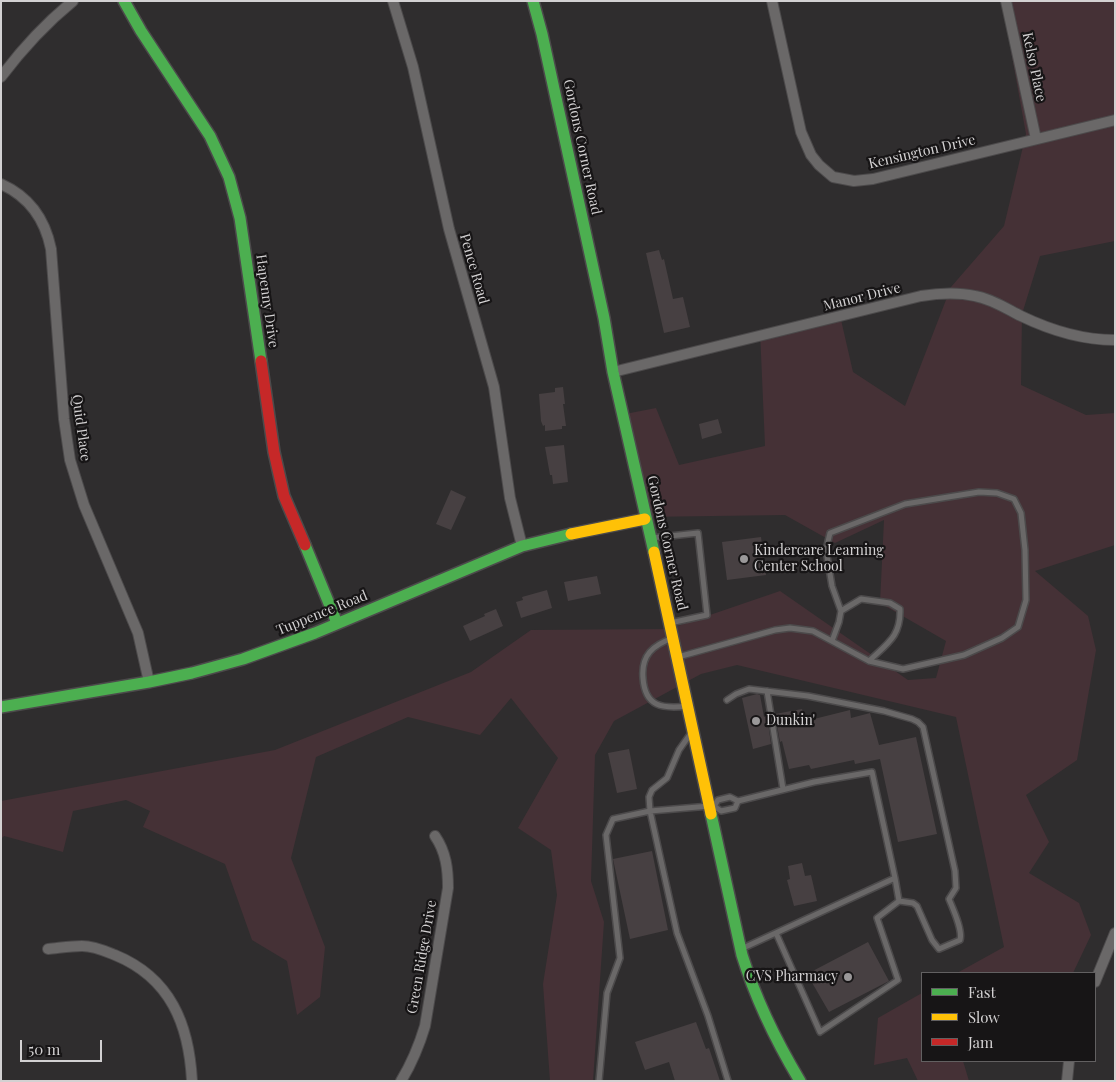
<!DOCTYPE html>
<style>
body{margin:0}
#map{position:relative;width:1116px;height:1082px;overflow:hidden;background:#2f2d2e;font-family:"Playfair Display",serif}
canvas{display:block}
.frame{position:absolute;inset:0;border:2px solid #d3d1d2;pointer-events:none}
.legend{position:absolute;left:921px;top:972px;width:175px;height:90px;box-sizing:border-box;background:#171516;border:1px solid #626061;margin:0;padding:6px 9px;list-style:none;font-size:15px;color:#d3d1d2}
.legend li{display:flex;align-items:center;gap:10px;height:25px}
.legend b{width:25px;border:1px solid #626061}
.scale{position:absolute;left:20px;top:1040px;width:82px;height:22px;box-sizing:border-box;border:2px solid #d3d1d2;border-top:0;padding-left:6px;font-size:15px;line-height:18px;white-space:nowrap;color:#d3d1d2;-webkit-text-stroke:4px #171516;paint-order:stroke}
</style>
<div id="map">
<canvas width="1116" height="1082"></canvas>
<div class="frame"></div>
<ul class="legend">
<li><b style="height:6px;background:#4caf50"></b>Fast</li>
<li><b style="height:6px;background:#ffc107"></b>Slow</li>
<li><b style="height:6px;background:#c62828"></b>Jam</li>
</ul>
<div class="scale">50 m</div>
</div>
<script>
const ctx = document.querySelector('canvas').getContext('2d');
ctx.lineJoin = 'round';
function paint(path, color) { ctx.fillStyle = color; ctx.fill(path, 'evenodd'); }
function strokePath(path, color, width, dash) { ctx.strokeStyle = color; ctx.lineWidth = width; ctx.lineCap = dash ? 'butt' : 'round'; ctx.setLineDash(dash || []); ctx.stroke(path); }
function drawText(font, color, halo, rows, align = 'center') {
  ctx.font = font + ' "Playfair Display",serif'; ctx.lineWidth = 4.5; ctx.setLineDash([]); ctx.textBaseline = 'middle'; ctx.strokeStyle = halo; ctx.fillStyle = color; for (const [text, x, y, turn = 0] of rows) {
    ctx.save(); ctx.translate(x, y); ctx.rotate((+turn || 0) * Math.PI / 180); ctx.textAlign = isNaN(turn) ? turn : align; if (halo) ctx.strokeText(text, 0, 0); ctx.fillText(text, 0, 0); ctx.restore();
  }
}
paint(new Path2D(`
 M1002,1H1115V241L1040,256L1022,314L1021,385L1086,415L1115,413V545L1035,571L1088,616L1096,650L1077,760L1026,795L1049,842L1029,873L1079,903L1091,935L1073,973H957L1004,947L956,717L737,665L701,674L614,721L595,755L591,881L604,922L593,1081H550L543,984L557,895L551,850L518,828L558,758L511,698L480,735L408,717L316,757L291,858L325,947L320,997L297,1015L287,961L252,940L225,864L143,827L150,811L126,800L73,811L63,852L4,836L1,839V801L275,750L471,672L531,630L669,629L780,591L908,680L936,678L946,641L880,603L884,520L835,543L785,515L643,517L620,415L656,408L679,465L765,446L760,331L839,311L853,372L905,406L951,287L1004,226L1026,134Z
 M922,993V1061H963L969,1081H918L907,1058L874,1065L878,1018Z`), '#453136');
paint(new Path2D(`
 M659,250L662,260L664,259L673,299L683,297L690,327L664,333L646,253Z
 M563,387L565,404H563L566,426H562V429L545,431V425L543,426L541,421L539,394L555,392V388Z
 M718,419L722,433L702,439L699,424Z
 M564,445L568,482L553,484L552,475H550L545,447Z
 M451,490L466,497L451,530L436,524Z
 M761,537L766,575L727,580L722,542Z
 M597,576L601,594L568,601L564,582Z
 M547,590L552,608L521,618L516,602L523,600L522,597Z
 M496,609L503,626L470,641L463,626L485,616L484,614Z
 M757,694L760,695L764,717L767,716L771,744L753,749L742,698Z
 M802,709L806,721L850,710L851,718L870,713L879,745L916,737L937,834L898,842L880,759L855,764L854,760L811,769L809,765L789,769L782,741L780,742L775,714Z
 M629,749L637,789L617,793L608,753Z
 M652,851L668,930L630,939L613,859Z
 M802,863L805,876L811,875L817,901L794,906L787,880L790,879L788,866Z
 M868,942L889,981L829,1012L807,974Z
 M696,1022L706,1049L709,1048L720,1081H675L669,1062L645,1070L635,1042Z`), '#474042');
const lane = new Path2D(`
 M651,538L698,533L707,615L670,623
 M841,611L861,599L890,603L900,609C901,636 888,643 869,661
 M673,638C653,645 641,655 643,678C645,707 662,709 688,706
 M678,657L775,630L790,628L813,631L869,661L903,669L964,655L1002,638L1018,627L1026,600L1025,550L1021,513L1014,499L997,493L979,492L905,504L830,533L826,550L832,586L841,611L839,622L832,641
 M767,691L783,789
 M727,700L736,694L749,689L808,696L884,711L912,719L918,722L923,727L955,871L956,888L949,899C953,909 963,930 960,940L939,949L932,940L917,906L913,903L899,901
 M691,733L679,750L667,778L652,790L649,797L650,811L677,933L708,1016L728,1081
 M714,806L718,800L730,797L738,801L814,782L872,772L895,878L741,949
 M776,933L820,1032L898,980L877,918L899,901L895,878
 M599,1081L607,993L620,958L606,835L613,819L650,811L710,806H714L721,811L735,808L738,801`);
const street = new Path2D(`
 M393,1L413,67L449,229L494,387L510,498L522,546
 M772,1L801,132L811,155L819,165L833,177L854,181L873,179L1115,120
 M1006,1L1036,139
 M1,77C22,49 46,23 73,1
 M1,184C30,197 45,219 51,249L64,419L70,460L84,505L138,633L149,682
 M613,372L921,296C940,293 957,292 975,296C992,299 1007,309 1021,316C1050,330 1082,340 1115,340
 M48,949C59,948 71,946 82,946C94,946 105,951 115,955C171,978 189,1025 192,1081
 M1095,982L1115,933
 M401,1081C412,1063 419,1046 425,1026L448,888C448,869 446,852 435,836
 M1067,1081L1069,1061`);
const fast = new Path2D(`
 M124,1L141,31L210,136L229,177L240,218L261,361
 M533,1L542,34L604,318L613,372L654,552
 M305,545L337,623
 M1,707L149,682L192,673L243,659L315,633L522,546L571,534
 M711,814L742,955C756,1000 776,1041 800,1081`);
const slow = new Path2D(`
 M571,534L645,519
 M654,552L711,814`);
const jam = new Path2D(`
 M261,361L274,452L284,496L305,545`);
strokePath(lane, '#4c4a4b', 8);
strokePath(street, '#4c4a4b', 12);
strokePath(fast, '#4c4a4b', 14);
strokePath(slow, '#4c4a4b', 14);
strokePath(jam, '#4c4a4b', 14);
strokePath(lane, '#6a6868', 5);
strokePath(street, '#6a6868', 10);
strokePath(fast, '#4caf50', 11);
strokePath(slow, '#ffc107', 11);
strokePath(jam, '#c62828', 11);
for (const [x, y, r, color] of [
 [744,559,5,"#9a9899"],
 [756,721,5,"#9a9899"],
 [848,977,5,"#9a9899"]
]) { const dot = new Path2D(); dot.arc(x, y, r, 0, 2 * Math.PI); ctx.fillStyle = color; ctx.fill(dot); strokePath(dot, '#171516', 2); }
drawText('14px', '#d3d1d2', '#171516', [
 ["Kelso Place",1034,67,78],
 ["Gordons Corner Road",582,147,78],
 ["Kensington Drive",922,152,-13],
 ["Pence Road",474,269,74],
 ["Manor Drive",862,297,-14],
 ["Hapenny Drive",267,301,82],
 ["Quid Place",81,428,82],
 ["Gordons Corner Road",667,543,77],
 ["Tuppence Road",322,613,-22],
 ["Green Ridge Drive",422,957,-80]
]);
drawText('14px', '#d3d1d2', '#171516', [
 ["Kindercare Learning",754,551],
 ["Center School",754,567],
 ["Dunkin'",766,721],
 ["CVS Pharmacy",838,977,"right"]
], 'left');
</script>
